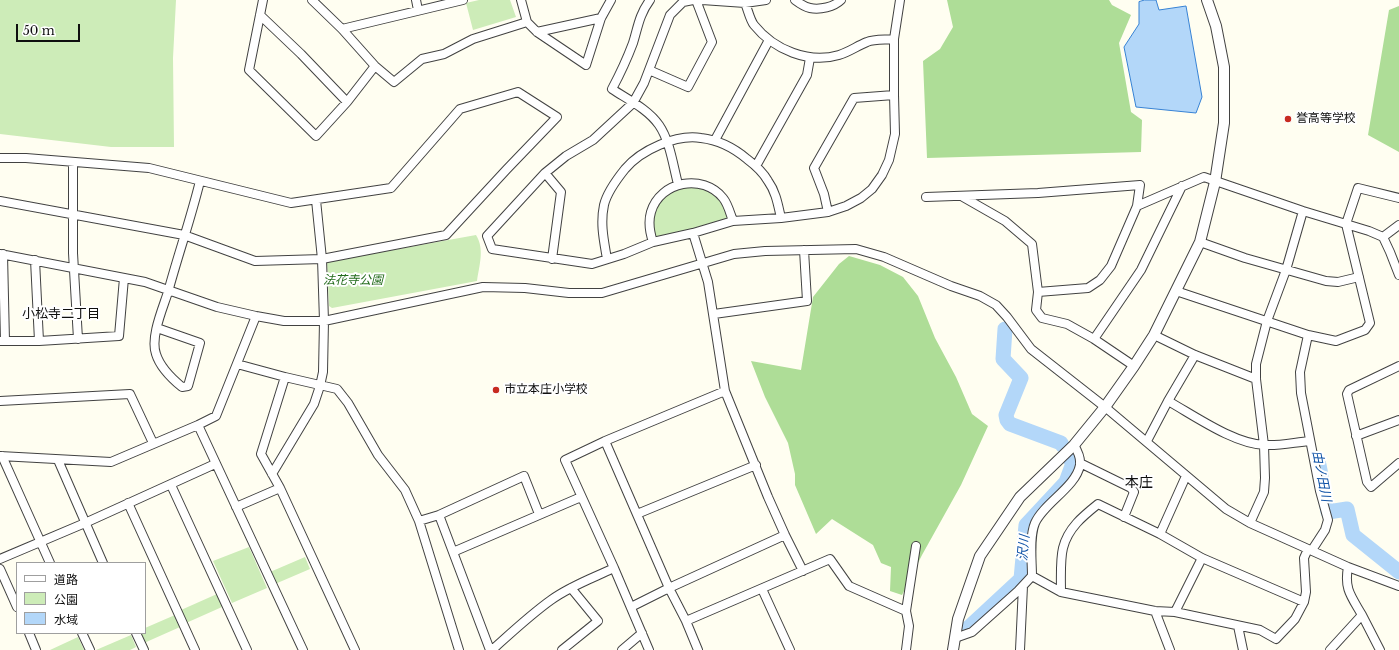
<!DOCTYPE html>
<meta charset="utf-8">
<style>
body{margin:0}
#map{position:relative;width:1399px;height:650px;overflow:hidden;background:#fffef1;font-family:"Libre Baskerville","Noto Sans JP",serif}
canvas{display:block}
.legend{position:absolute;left:16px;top:562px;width:130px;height:72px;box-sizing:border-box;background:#fff;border:1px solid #9f9f9f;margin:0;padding:5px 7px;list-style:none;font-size:12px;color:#0f0f0f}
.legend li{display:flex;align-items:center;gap:8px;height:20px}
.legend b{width:20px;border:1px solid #9f9f9f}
.scale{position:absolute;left:16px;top:24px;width:64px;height:18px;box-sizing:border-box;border:2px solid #0f0f0f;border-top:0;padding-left:5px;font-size:12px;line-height:14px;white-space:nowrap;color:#0f0f0f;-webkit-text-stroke:3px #fff;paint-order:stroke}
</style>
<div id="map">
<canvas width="1399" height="650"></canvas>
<ul class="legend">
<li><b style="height:5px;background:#fff"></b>道路</li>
<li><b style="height:11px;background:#cdecb8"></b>公園</li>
<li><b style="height:11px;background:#b3d7f9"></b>水域</li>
</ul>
<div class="scale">50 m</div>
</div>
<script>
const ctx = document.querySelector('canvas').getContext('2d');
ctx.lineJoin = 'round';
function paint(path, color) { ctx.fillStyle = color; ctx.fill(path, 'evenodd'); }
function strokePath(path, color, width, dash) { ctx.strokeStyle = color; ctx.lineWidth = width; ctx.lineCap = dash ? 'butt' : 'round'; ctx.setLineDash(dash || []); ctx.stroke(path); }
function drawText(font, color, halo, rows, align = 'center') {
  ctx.font = font + ' "Libre Baskerville","Noto Sans JP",serif'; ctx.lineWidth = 4; ctx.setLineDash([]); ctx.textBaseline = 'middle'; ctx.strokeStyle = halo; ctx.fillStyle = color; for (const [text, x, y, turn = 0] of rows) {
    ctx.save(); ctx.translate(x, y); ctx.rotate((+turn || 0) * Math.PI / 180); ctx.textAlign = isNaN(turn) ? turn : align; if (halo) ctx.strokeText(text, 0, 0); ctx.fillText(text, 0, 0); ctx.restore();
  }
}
paint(new Path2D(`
 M0,0H176L173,58L174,147H111L0,134Z
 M479,0H510L516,17L473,30L466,3Z
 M690,186L708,189L721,200L730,220L655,240C654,234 651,227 652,221C656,200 671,190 690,186Z
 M476,235C485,249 479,266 477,281L332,308L329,306L327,262Z
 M249,547L267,588L232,603L213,561Z
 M305,557L310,569L275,584L270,572Z
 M217,594L222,607L186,623L181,610Z
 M175,615L180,627L144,643L139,633H145V628Z
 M131,635L136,647L130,650H96Z
 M78,637L84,650H50Z`), '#cdecb8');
paint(new Path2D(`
 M947,0H1109L1112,5L1131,15L1119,43L1131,112L1142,120L1141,152L927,158L923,61L940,49L953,27Z
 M1399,6V152L1368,135L1389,10Z
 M849,256L880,265L903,277L918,296L935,338L956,377L972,414L988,426L961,485L922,555L902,595L890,591L891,567L881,563L873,545L832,519L816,534L795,485V474L788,443L765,397L751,361L801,370L813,297L839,264Z`), '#aedd97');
const water = new Path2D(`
 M1145,0H1156L1159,10L1186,6L1202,97L1196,113L1136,107L1124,47L1139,24V2Z`);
paint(water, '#b3d7f9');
strokePath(water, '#3782d4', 1);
strokePath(new Path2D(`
 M1005,329L1003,359L1021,378L1006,415L1007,420L1010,424L1061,443L1062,445
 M1319,465L1328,512L1347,509L1353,535L1399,572
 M966,630L1021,579L1026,525L1066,482L1073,463L1070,459`), '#b3d7f9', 15);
const minor = new Path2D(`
 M263,0L249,70L316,136L347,102L375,66
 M312,0L342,29L375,66L394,82L422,59L444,54L473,39L527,22L537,32L586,65L601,18L611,0
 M416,0L418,10
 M521,0L527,22
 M650,0C639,15 638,27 633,43C627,59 620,74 612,89C627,99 648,109 659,125C670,141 673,165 678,184
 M693,0L683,2L670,15L644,83L633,103L593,140L566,156L545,173L487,236L492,249L592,264L624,254L653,242L693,233L733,221L781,218L828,212L846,206L861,198L872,189L882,175L889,160L895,134L894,95V39L900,0
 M702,0L745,3L766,0
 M795,0C799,3 805,7 810,8C820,10 834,7 841,0
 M745,3C748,10 750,20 754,25C774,50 809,64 839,55C849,52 857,46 867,42C874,39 886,40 894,39
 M260,15L301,54L347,102
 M342,29L463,0
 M537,32L601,18
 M649,70L688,87L712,42L696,0
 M715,140L769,40
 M0,158H26L149,168L291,203L391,188L460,109L518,92L557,117L507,169L446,235L322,259L255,261L184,235L0,201
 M73,162V253L78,339
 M756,166L807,75L810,58
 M545,173L561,192L552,259
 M926,197L1038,193L1140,185L1137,206L1111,266L1100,280L1088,288L1038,292
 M963,197L1005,221L1032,244L1038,292L1036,310L1042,318L1067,324L1094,339L1134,366
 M1137,206L1204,177L1303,211L1369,231L1383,237L1390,252L1399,275
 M828,212L824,194L814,168L854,98L894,95
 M693,233L708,282L725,391L768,497L785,535L803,571
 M1383,237L1399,225
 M653,242C650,233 648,222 651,212C660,181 703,173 723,198C728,204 730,213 733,221
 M1200,242L1245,258L1326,281L1338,282L1359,277
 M0,254L145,282L217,307L256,316L284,321H324L483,287L525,288L569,293H602L734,254L765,251L856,249L884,257L951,286L980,296L996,305L1007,317L1031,349L1105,407L1226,509L1250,523L1308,549L1348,567L1399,586
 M3,254L5,341
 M607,259C604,241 600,224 604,205C607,192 617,179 625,169C641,150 676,134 701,138C719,140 734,148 747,159C755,165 763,172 768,181C776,192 778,205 781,218
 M35,260L39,341
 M1176,291L1308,335L1336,341L1365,330L1370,323L1346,224L1358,188L1399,198
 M714,314L807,301L804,250
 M157,328L200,343L188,386L182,387C171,378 160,367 156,354C150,337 163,308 168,292C178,255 191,218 200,181
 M1154,335L1195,355L1256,379
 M1308,335L1300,372L1301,393L1320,491L1328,520L1325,530L1312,550
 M1094,339L1141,270L1182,186
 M0,341H39L119,336L124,278
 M237,364L285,377L337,389L348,403L378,455L405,490L419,521L459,650
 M1399,366L1349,390L1347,394L1367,482L1371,487L1399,463
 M285,377L261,454L280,488L355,650
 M0,401L130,394L153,443
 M1168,401C1195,416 1234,444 1265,445C1280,446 1296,442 1310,441
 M198,425L303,650
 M1356,436L1399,420
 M605,441L669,588L686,621L698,650
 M1147,441L1168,401L1195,355
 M0,456L111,462L198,425L216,416L256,316
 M2,456L50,563
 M58,460L103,563
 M1080,463L1131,488L1134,492L1124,517
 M272,474L314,404L320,386L323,372L324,321L322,259L316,200
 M171,485L247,650
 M128,503L195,650
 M236,507L280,488
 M637,514L756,465
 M439,515L490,650
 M419,521L439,515L524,476L539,514
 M1250,523L1264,492L1265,478L1264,445L1256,379V364L1267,321L1286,270L1303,211
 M1160,534L1186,476
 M453,552L581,497
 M0,559L85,523L215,464
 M1348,567C1344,589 1351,596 1362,615
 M0,569L17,607
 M1032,576L1061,592L1155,611L1175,612L1260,630L1276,639L1295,619L1304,602L1306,592L1304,558L1308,549
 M762,589L790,650
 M1061,592C1061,580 1060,560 1063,548C1068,528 1083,516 1098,504L1160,534L1202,558L1304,602
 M631,607L669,588L785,535
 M1155,611L1170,650
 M1175,612L1202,558
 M686,621L830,559L849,586L906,611
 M1238,626L1243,650
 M29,633L36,650
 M82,633L90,650
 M136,633L144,650
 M955,638L972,632L1018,591L1032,576C1032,561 1029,537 1035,523C1044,503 1076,487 1080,465C1081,458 1077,450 1074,445
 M492,650C511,633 530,615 551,600C570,586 593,578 614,568
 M562,650L598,621L571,588
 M622,650L642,633
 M649,650L614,568L565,460L605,441L725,391
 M906,650L909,626L906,611L916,546
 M1020,650L1023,586
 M1330,650L1362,615L1380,650`);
const tertiary = new Path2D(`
 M953,650L958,619L980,556L1020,497L1074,445L1105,407L1134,366L1154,335L1200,242L1215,182L1224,123V67L1216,26L1207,0`);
strokePath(minor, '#424242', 10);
strokePath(tertiary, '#424242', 12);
strokePath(minor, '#fff', 8);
strokePath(tertiary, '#fff', 10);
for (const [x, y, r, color] of [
 [1288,119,4,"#c72b20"],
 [496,390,4,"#c72b20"]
]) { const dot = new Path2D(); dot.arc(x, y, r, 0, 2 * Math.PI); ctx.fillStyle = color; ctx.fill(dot); strokePath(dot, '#fff', 1.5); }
drawText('12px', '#0f0f0f', '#fff', [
 ["誉高等学校",1296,119],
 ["市立本庄小学校",504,390]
], 'left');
drawText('italic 12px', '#226b1b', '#fff', [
 ["法花寺公園",353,281]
]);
drawText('13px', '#0f0f0f', '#fff', [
 ["小松寺二丁目",61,314]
]);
drawText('italic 13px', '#1154a8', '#fff', [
 ["由ノ田川",1321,476,79],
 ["沢川",1024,548,-85]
]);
drawText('14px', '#0f0f0f', '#fff', [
 ["本庄",1139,483]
]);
</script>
